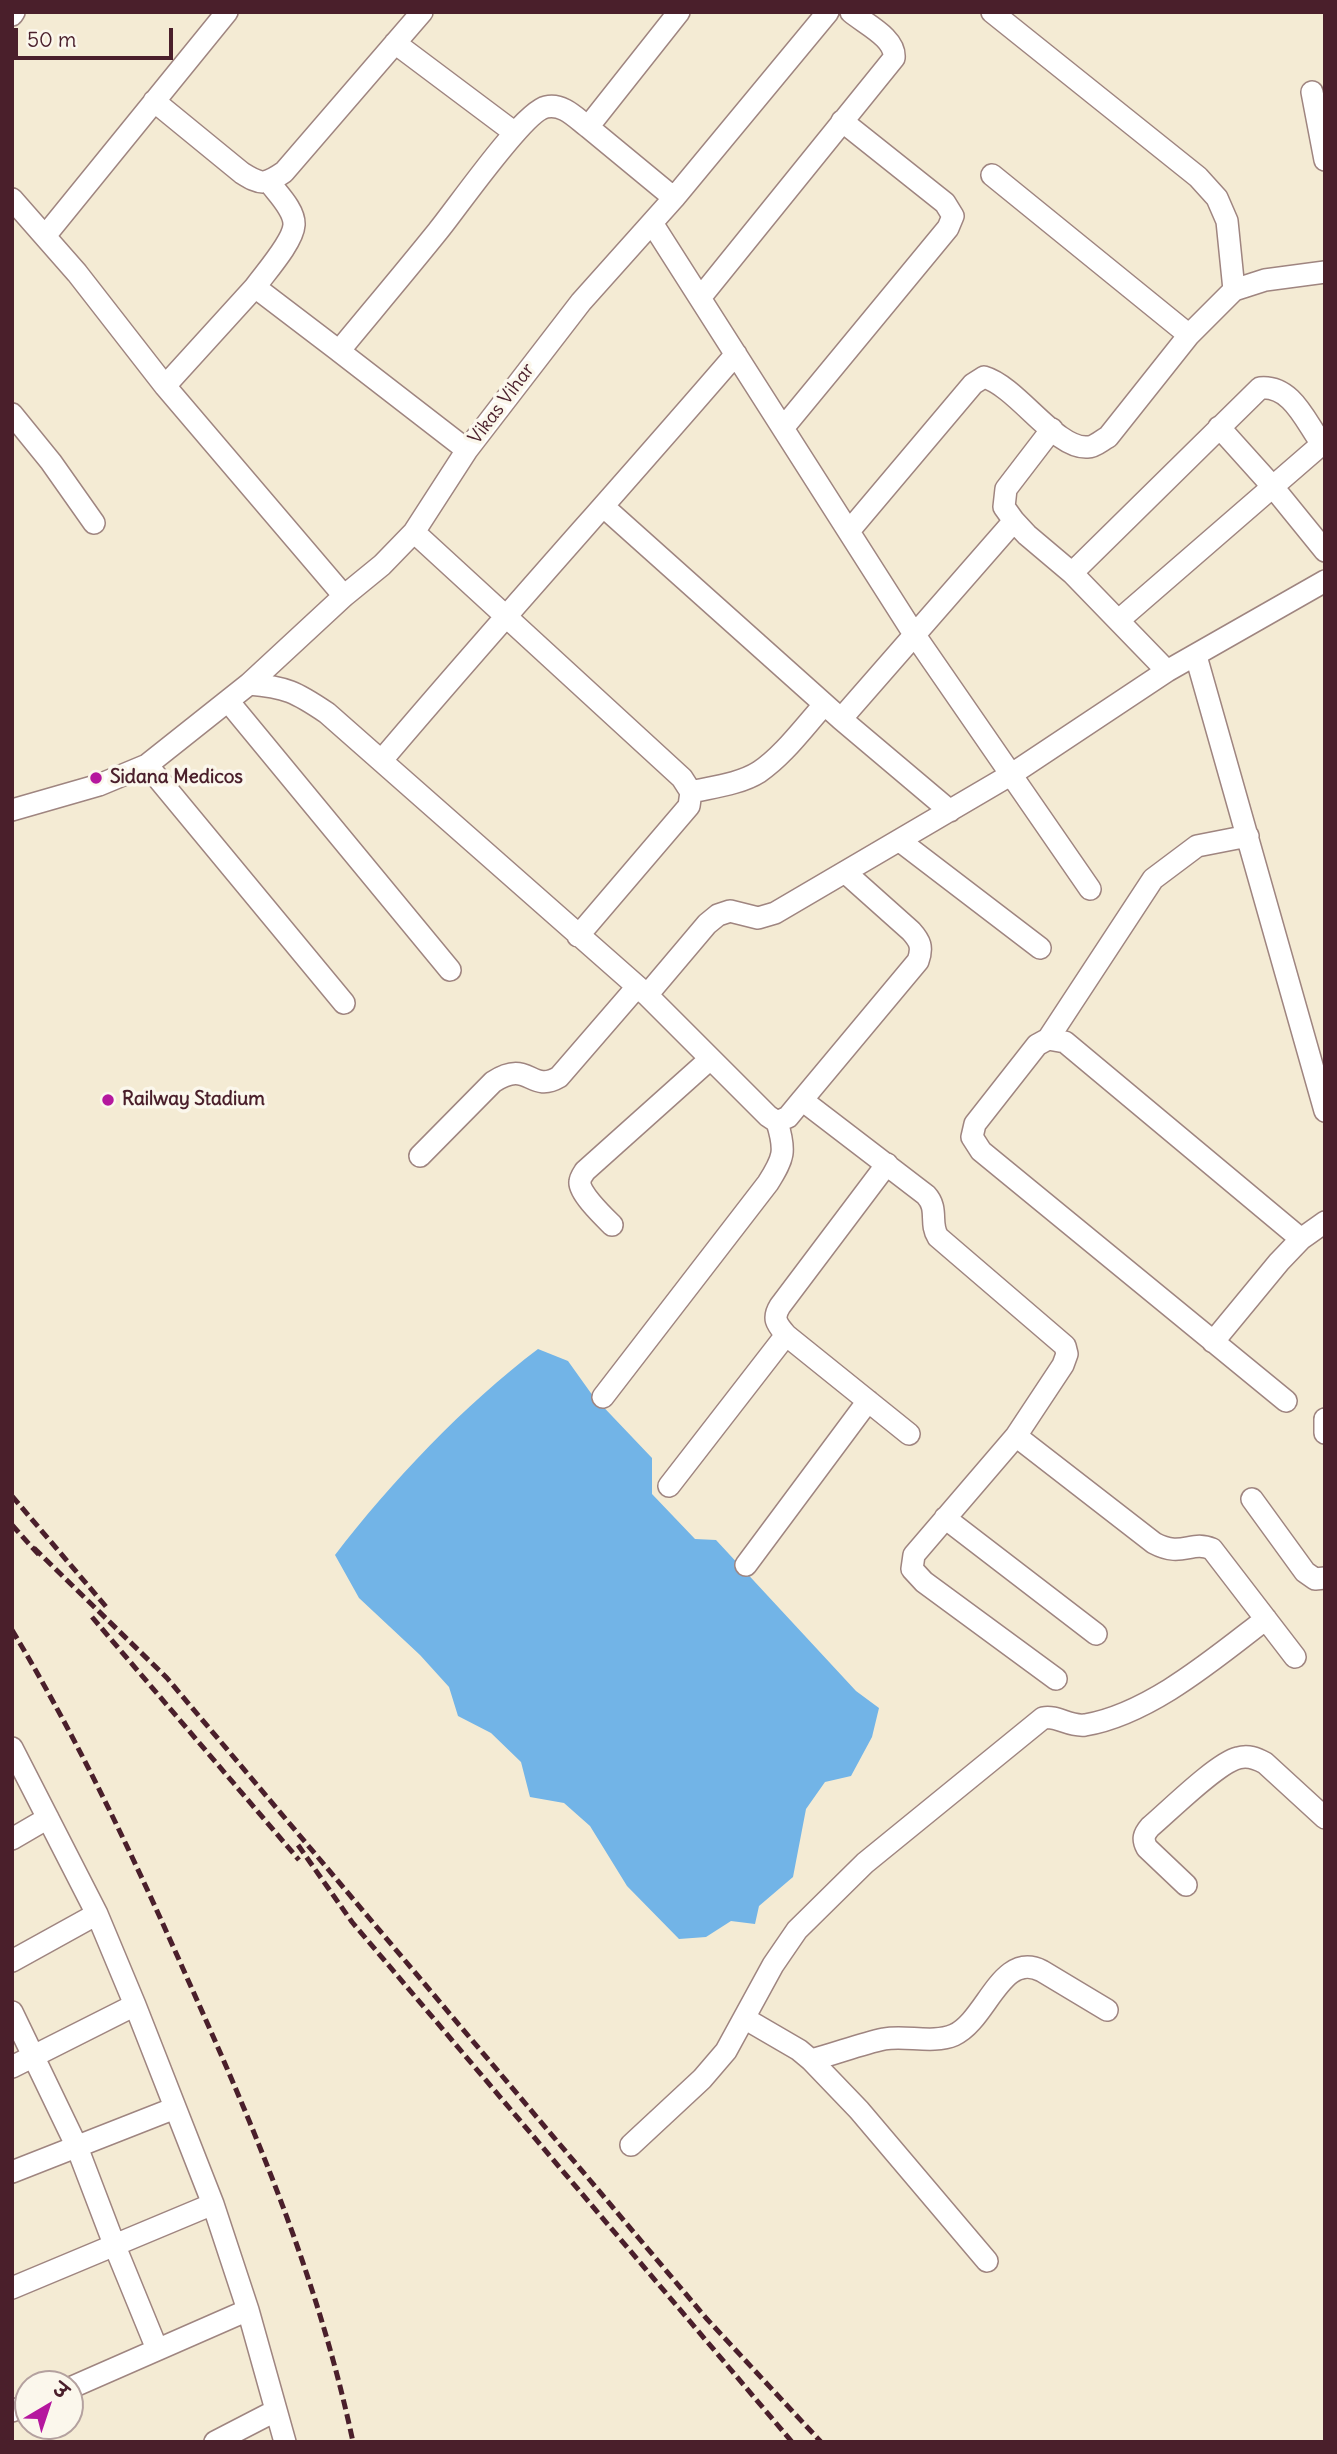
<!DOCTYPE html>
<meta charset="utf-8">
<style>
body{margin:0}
#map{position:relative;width:1337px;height:2454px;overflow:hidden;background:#f4ebd4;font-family:Delius,"Playpen Sans Deva",sans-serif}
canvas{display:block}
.frame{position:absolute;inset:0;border:14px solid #4a1f2b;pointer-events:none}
.north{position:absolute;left:14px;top:2370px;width:70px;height:70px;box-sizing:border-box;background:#fbf7ec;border:2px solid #b4a19f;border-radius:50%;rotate:39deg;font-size:19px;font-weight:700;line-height:28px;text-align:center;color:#4a1f2b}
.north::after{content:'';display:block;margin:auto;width:24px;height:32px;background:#b5179e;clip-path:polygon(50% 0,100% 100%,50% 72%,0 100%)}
.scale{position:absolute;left:14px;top:28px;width:159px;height:32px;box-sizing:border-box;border:4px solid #4a1f2b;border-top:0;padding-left:9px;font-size:21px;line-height:24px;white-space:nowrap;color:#4a1f2b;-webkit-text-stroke:5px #fbf7ec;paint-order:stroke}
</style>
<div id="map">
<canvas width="1337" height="2454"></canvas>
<div class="frame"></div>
<div class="north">उ</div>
<div class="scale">50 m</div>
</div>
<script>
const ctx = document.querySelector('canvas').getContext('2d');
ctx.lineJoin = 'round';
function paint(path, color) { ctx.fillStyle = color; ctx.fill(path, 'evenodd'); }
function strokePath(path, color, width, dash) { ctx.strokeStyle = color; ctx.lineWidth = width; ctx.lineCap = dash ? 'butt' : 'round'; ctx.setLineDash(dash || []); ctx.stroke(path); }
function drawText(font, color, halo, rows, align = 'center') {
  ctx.font = font + ' Delius,sans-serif'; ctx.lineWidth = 7; ctx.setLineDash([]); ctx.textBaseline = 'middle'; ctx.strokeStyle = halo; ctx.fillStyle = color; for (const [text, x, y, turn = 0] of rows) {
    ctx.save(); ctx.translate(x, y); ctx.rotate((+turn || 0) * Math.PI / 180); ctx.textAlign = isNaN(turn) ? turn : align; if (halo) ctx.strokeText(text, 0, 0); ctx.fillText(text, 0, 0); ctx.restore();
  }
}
paint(new Path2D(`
 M538,1349L568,1361L593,1396L652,1458V1494L695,1539L716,1540L856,1691L879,1708L872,1737L851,1776L825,1782L806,1809L793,1877L759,1906L755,1924L731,1921L706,1937L679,1939L627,1886L590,1826L564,1803L530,1797L521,1762L491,1733L458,1716L449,1687L420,1655L359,1598L335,1555C391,1482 465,1404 538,1349Z`), '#72b4e7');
const minor = new Path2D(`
 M992,12L1198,177L1217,198L1227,221L1234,290
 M12,15L14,12
 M395,43L515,133
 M1312,92L1325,160
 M154,101L242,173C261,185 265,185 284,172L422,12
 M992,175L1189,335
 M674,198L588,127L679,12
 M12,199L77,273L165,386L344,596
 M652,223L914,634L1090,889
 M45,236L227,12
 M255,287C265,273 293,242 294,225C295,210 277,193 269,182
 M700,298L894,58C896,38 865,24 851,12
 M165,386L255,287L339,351
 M12,414L51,462L94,523
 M1219,427L1273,487L1325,551
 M783,428L948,228L953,216L945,203L842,121
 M467,450L339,351C372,311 405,272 438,231C457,208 523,112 546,107C563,103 576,118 588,127
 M604,507L841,719L1014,521L1027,535L1072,573
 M1014,521L1004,507L1006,489L1052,429
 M849,531L973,384L984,377C1018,387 1056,450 1088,447C1095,447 1102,440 1108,437L1189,335L1234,290L1265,280L1325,272
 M414,532L682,778L691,792L689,806L578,936
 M1119,620L1322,444C1305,421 1292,385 1260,388L1072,573L1167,671
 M1196,656L1325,1111
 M249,684C286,687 296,692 327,713L647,995L768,1116L777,1122L788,1117L802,1100L926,1195C939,1209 929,1223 938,1237L1065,1346L1067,1354L1063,1365L1016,1436L1154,1543C1182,1558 1191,1540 1212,1549L1295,1657
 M228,701L450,970
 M841,719L950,811
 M382,760C498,623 619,490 736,354
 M147,765L344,1003
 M691,792C713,787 740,784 759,772C784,755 804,727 824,705
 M12,810L99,785L147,765L249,684L344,596L382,565L414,532L467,450L581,302L674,198L828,12
 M900,841L1040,948
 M647,995L707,924L718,915L730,911L758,918L775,913L1012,774L1167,671L1325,581
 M1048,1039L1153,879L1197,846L1248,836
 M802,1100L918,961C923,947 920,941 911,931L846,873
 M420,1156L493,1082C529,1058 530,1094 559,1077L636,988
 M887,1164L780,1306C772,1319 777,1324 786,1335L909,1434
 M612,1225C604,1217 578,1192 580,1182C580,1178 583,1174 585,1171L709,1060
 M1213,1342L1279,1262L1301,1239L1325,1222
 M603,1397L768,1183C784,1158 786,1151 777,1122
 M1286,1401L981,1151L972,1137L975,1124L1037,1045L1048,1039L1065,1042L1301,1239
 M1325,1419V1433
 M1016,1436L914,1555L912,1569L924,1582L1056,1679
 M669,1486L786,1335
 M1252,1499L1305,1572L1315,1579L1325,1578
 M945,1518L1096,1634
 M746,1565L868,1401
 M12,1748L97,1914L135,2005L213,2204L248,2310L285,2442
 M12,1839L48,1818
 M1186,1885L1147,1848C1142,1839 1144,1834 1150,1827C1169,1811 1217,1763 1238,1758C1248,1755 1256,1758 1265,1763L1325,1818
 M12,1961L97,1914
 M12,2012L77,2147L114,2244L157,2349
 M744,2018L799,2050L811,2060L859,2110L987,2261
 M811,2060C835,2054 860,2044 884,2039C906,2035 933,2044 954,2035C987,2020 1001,1950 1042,1971L1107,2010
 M12,2067L135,2005
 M631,2145L702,2079L726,2051L773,1965L797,1930L865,1863L1043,1718C1057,1715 1069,1727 1085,1725C1150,1714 1215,1658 1266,1619
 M12,2172L175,2108
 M12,2288L213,2204
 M70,2388L248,2310
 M12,2411L28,2405
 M215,2442L275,2411`);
strokePath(minor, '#9f8580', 24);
strokePath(minor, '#fff', 21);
strokePath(new Path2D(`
 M12,1496L108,1609
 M12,1525L40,1556
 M34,1548L167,1678L706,2318L821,2442
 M92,1617L299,1860
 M12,1630C80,1743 135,1860 188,1980C255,2129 319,2281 353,2442
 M298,1845L352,1922L792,2442`), '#4a1f2b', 5, [10, 5]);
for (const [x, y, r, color] of [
 [96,778,7,"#b5179e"],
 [108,1100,7,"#b5179e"]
]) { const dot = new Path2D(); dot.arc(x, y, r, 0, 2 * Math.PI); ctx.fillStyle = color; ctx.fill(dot); strokePath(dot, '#fbf7ec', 2.5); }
drawText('19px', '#4a1f2b', '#fbf7ec', [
 ["Vikas Vihar",502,404,-53]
]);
drawText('bold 19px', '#4a1f2b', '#fbf7ec', [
 ["Sidana Medicos",110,778],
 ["Railway Stadium",122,1100]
], 'left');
</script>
